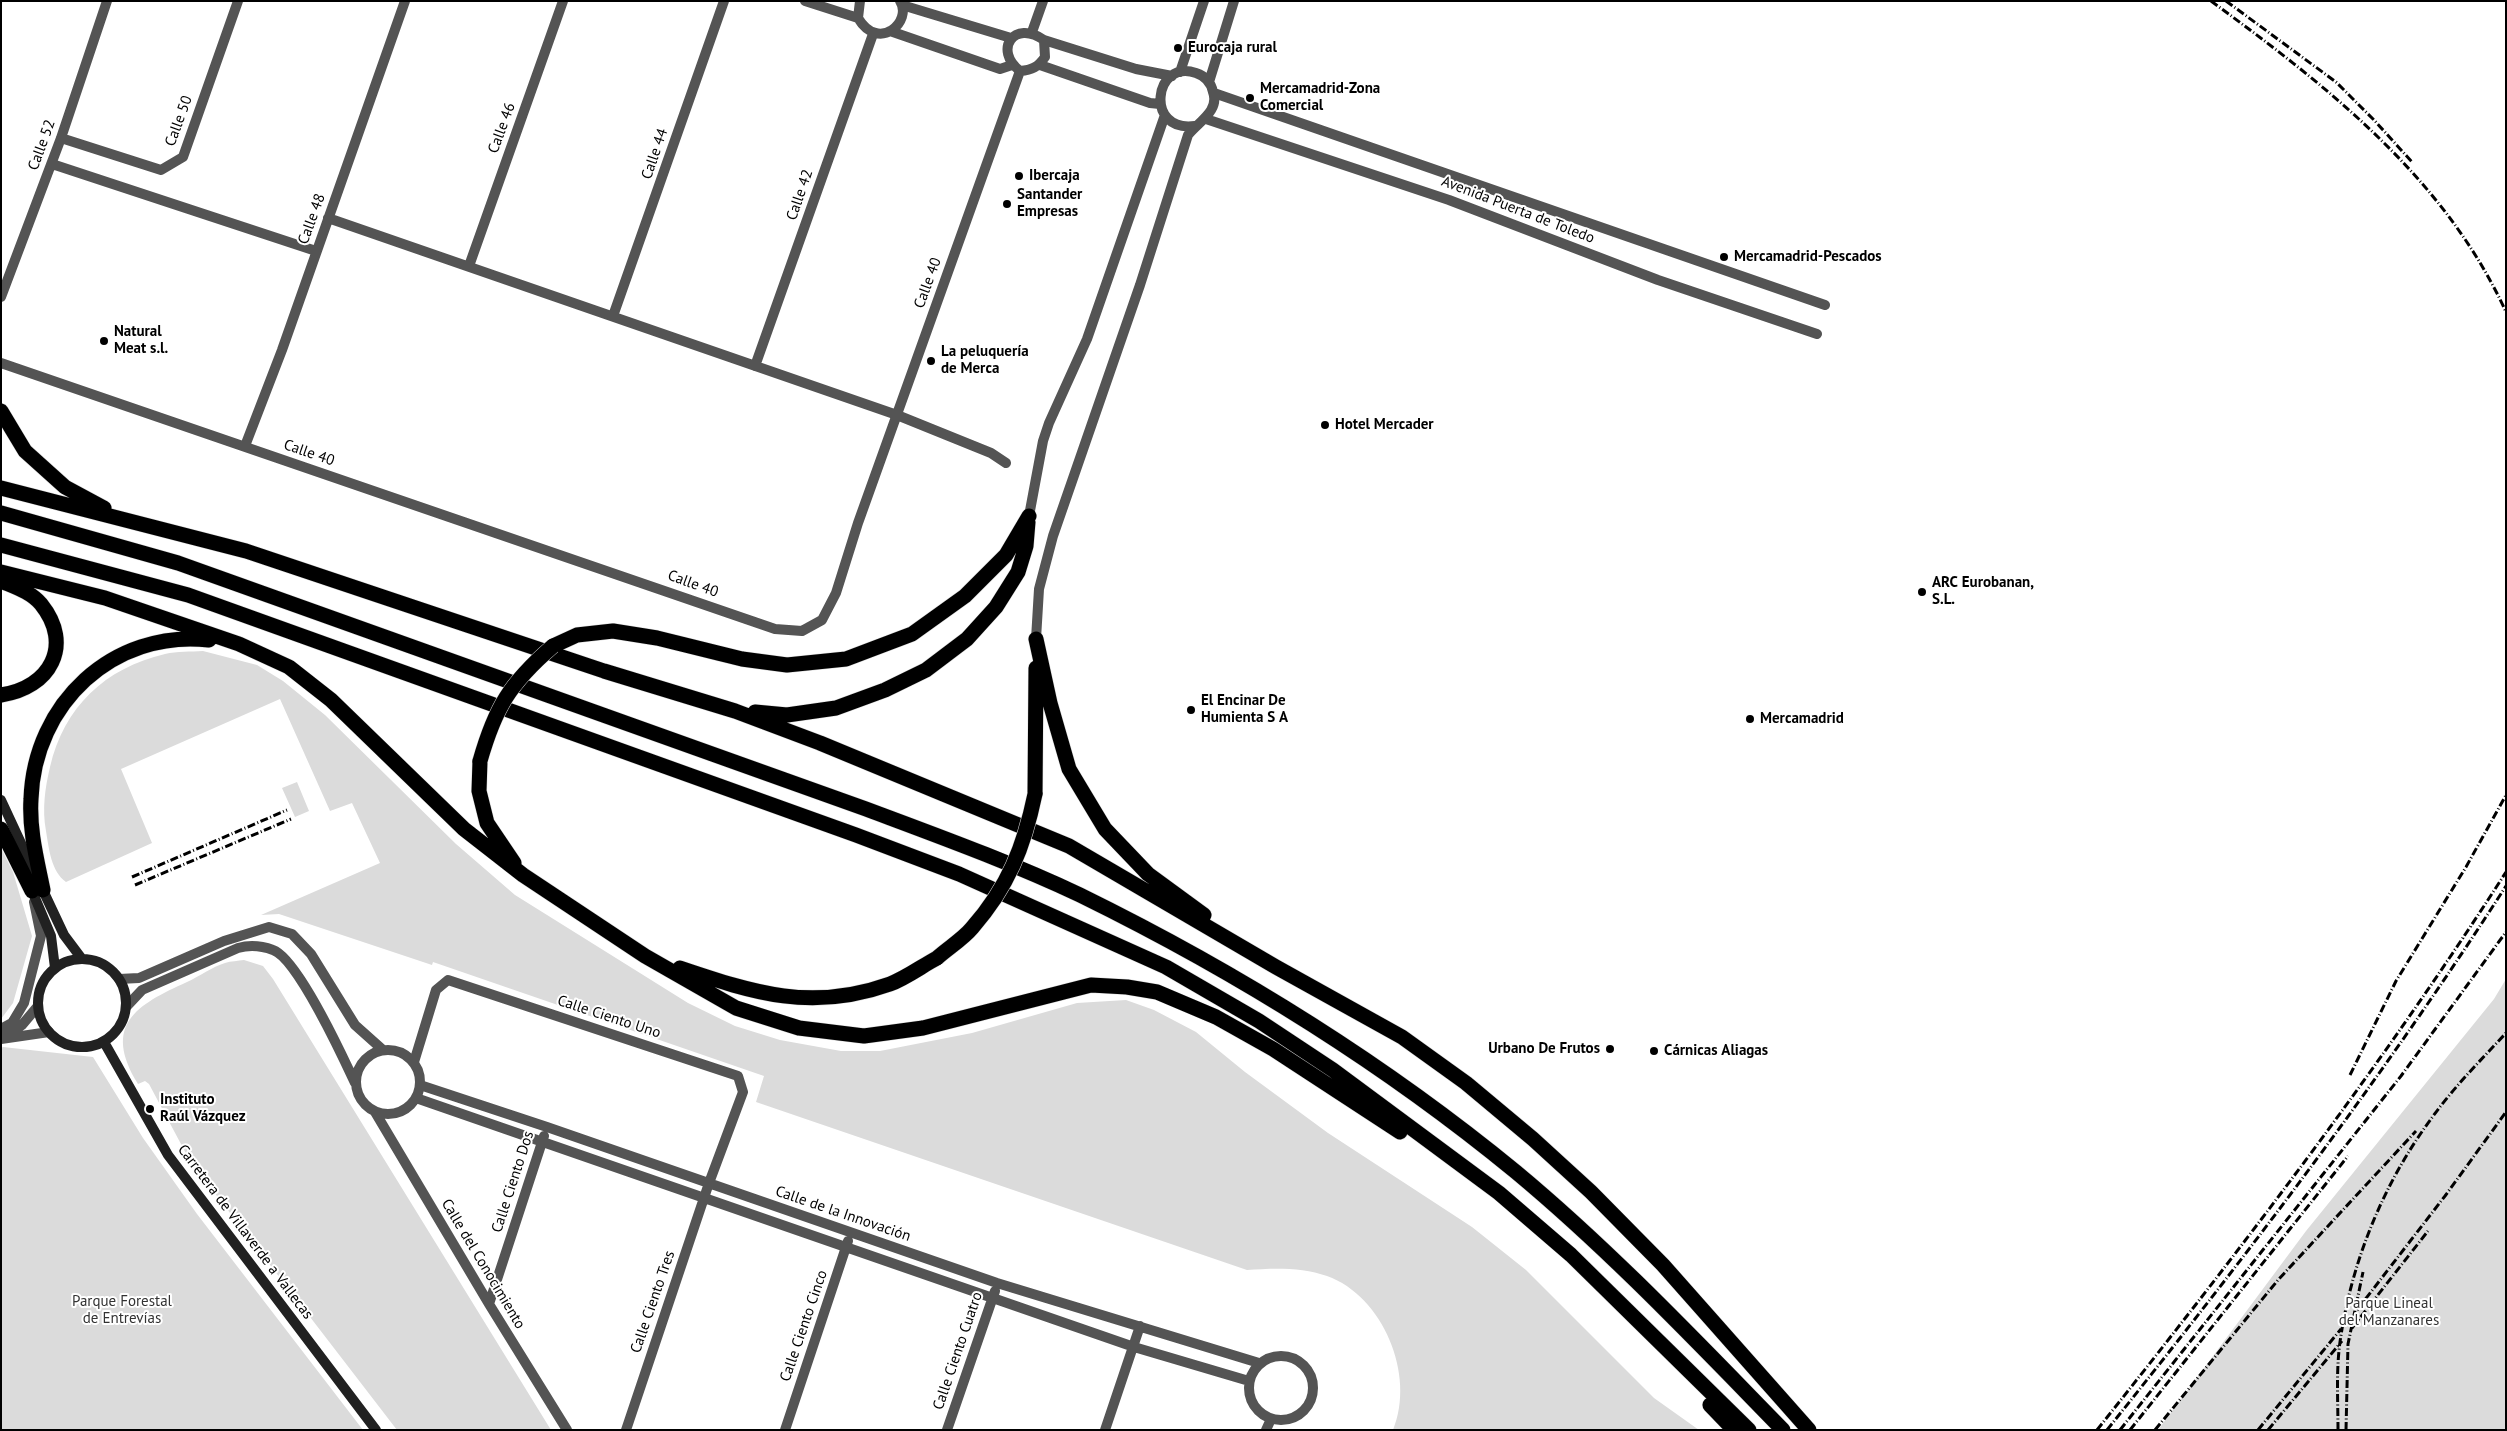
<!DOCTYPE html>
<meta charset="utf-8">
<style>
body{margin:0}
#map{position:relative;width:2507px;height:1431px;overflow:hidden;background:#fff;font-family:"PT Sans",sans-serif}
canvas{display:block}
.frame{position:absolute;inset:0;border:2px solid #000;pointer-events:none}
</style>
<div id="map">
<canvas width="2507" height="1431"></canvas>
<div class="frame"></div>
</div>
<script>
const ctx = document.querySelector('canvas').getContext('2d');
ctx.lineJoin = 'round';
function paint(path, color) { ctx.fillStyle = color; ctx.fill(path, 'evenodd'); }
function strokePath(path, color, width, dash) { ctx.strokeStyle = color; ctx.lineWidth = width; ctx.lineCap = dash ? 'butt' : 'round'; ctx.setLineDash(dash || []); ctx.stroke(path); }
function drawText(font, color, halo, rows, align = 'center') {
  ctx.font = font + ' "PT Sans",sans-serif'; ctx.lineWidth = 4; ctx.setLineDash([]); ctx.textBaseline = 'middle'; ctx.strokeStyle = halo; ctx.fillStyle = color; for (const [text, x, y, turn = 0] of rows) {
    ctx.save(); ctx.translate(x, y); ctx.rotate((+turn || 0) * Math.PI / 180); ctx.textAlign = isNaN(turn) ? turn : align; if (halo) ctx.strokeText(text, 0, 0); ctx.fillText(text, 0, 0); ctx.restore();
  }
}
paint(new Path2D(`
 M203,651L257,665L283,681L325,715L456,844L515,895L688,1003L735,1026L780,1040L841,1051H880L972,1033L1077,1003L1126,1000L1154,1010L1196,1032L1245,1072L1328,1133L1472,1227L1526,1270L1654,1398L1699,1430H1393C1416,1375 1383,1296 1327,1276C1302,1267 1273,1268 1247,1270L756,1102L764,1076L433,962L432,965L279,914L261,915L380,863L352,803L330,811L280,699L121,769L152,843L66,882C51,871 49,849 46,831C42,809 45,788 50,767C64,707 105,668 165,654C177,651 191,652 203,651Z
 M297,782L309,811L295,817L282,788Z
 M1,848L13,872L32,936L13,1003L1,1019Z
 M244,960L263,966L273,979L551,1430H397L190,1161L149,1084L145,1081L138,1084C102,1025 136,1005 187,982C200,976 212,967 225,963C231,961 238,961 244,960Z
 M2506,979V1430H2158L2306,1231L2494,999Z
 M3,1047L93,1057L143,1138L197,1214L363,1430H1V1048Z`), '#dbdbdb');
const motorway = new Path2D(`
 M1,411L25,451L65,487L104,508
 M1,488L246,551L604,671L735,711L820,743L1069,846L1276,967L1402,1037L1466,1083L1533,1139L1591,1192L1663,1265L1809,1430
 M1,513L178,563L866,809C938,836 1010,862 1080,895C1235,971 1382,1062 1516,1172C1611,1251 1697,1342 1783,1430
 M1,545L188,595L856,835L959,874L1166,967L1259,1021L1333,1070L1499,1193L1571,1255L1749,1430
 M1,572L105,598L239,644L289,667L331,700L464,829L523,875L645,956L736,1008L799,1028L864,1036L923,1028L1091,985L1127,987L1157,992L1216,1017L1273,1049L1400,1132
 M1,581C15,587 31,592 41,604C74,645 50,688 1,695
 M1036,639L1050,703L1069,769L1105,829L1148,874L1204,915
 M553,646L577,635L613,631L657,638L742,659L787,665L846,659L912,634L965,596L1006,555L1029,516
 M755,712L787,715L836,708L885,690L926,670L967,639L996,607L1018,572L1026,546L1028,522
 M480,761L479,791L487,823L514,863
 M1035,794L1036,668
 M1,829L32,891
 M43,890C37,860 29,830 31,799C34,704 113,629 209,640
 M680,968C754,993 812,1012 890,984C906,978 922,966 937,958
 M1710,1405L1734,1430`);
strokePath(motorway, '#dbdbdb', 16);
strokePath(new Path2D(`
 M805,1L858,18
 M860,1L858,18C879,53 913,21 900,1
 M902,5L1011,38
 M890,31L1000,69L1012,65
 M1032,32L1043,1
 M1044,40L1045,57C1038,67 1032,70 1020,71C993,50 1014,19 1044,40L1136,69L1172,76
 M1040,65L1150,103L1160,104
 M1180,72L1204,1
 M1209,82L1234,1
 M1214,93L1825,305
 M1206,119L1449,200L1658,280L1817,334
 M61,138L161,170L183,157L238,1
 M52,164L316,251
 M328,218L897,415L991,453L1006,463
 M469,266L563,1
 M1,297L61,138L107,1
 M613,316L724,1
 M1,363L775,629L802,631L822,620L836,593L858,523L1020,71
 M755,366L873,34
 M245,446L282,350L405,1
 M1029,516L1043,441L1049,423L1087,339L1165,115
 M1036,639L1039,589L1053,536L1140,285L1188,135C1198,122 1220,111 1213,92C1211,82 1205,76 1196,73C1154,58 1144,133 1195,126
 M119,979L139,978L224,941L269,927L292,934L311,954L355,1025L383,1050
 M126,1007L142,990L238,948C249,945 262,946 273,950C297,958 343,1057 355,1083
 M356 1082a32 32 0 1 1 64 0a32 32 0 1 1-64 0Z
 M414,1062L436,990L448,980L738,1076L743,1092L709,1183L626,1430
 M420,1085L547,1127L997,1283L1259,1363
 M416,1098L1134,1347L1249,1381
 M375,1112L489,1304L567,1430
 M489,1304L544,1136
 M1249 1388a32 32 0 1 1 64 0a32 32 0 1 1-64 0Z
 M785,1430L848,1241
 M947,1430L995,1291
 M1105,1430L1140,1326
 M1266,1430L1271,1419`), '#545454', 10);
strokePath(new Path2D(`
 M1,1029L12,1023L24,1003L41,936L34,902
 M7,1036L22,1025L38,1006
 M1,1039L49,1032`), '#545454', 10);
strokePath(new Path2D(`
 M1,800L34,871
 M40,884L64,935L82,959
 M30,886L51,936L55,968
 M38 1003a44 44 0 1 1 88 0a44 44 0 1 1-88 0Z
 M104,1042L168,1155L376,1430`), '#212121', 10);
strokePath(motorway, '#000', 15);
strokePath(new Path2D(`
 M2211,1C2327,86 2445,178 2506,312
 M2226,1L2336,82L2374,120L2412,162
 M132,877L287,810
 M135,885L291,819
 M2350,1075L2396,981L2466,867L2506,795
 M2357,1310L2445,1196L2506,1112
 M2352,1328L2428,1231
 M2097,1430C2241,1249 2381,1067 2506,872
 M2107,1430C2248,1254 2384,1076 2506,886
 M2120,1430L2401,1076L2506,932
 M2130,1430L2348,1156
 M2155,1430L2278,1280L2416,1131
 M2258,1430L2341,1329
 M2268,1430L2342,1341
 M2338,1430C2338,1401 2336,1371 2340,1342C2351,1263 2383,1184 2431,1119C2453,1088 2480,1061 2506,1033
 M2346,1430L2348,1344L2363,1272`), '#000', 3, [8, 2.5, 1, 2.5]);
const motorwayBridge = new Path2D(`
 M480,761C495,708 510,683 553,646
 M937,958C948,948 963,939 972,928C1008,887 1024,847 1035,794`);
strokePath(motorwayBridge, '#dbdbdb', 16, []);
strokePath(motorwayBridge, '#000', 15);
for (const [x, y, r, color] of [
 [1178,48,5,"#000"],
 [1250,98,5,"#000"],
 [1019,176,5,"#000"],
 [1007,204,5,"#000"],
 [1724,257,5,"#000"],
 [104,341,5,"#000"],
 [931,361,5,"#000"],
 [1325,425,5,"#000"],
 [1922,592,5,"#000"],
 [1191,710,5,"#000"],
 [1750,719,5,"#000"],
 [1610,1049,5,"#000"],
 [1654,1051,5,"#000"],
 [150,1109,5,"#000"]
]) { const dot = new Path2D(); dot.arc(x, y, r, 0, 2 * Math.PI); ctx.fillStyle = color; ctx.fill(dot); strokePath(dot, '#fff', 2); }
drawText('bold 15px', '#000', '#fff', [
 ["Eurocaja rural",1188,48],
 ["Mercamadrid-Zona",1260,89],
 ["Comercial",1260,106],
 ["Ibercaja",1029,176],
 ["Santander",1017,195],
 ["Empresas",1017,212],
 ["Mercamadrid-Pescados",1734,257],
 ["Natural",114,332],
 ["Meat s.l.",114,349],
 ["La peluquería",941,352],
 ["de Merca",941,369],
 ["Hotel Mercader",1335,425],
 ["ARC Eurobanan,",1932,583],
 ["S.L.",1932,600],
 ["El Encinar De",1201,701],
 ["Humienta S A",1201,718],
 ["Mercamadrid",1760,719],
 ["Urbano De Frutos",1600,1049,"right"],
 ["Cárnicas Aliagas",1664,1051],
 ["Instituto",160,1100],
 ["Raúl Vázquez",160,1117]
], 'left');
drawText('15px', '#000', '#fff', [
 ["Calle 50",179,121,-70],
 ["Calle 46",502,128,-70],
 ["Calle 52",42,145,-70],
 ["Calle 44",655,154,-71],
 ["Calle 42",800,195,-71],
 ["Avenida Puerta de Toledo",1518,210,21],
 ["Calle 48",312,219,-70],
 ["Calle 40",928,283,-70],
 ["Calle 40",309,453,19],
 ["Calle 40",693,584,20],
 ["Calle Ciento Uno",609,1017,18],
 ["Calle Ciento Dos",513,1182,-72],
 ["Calle de la Innovación",843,1214,19],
 ["Carretera de Villaverde a Vallecas",245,1232,53],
 ["Calle del Conocimiento",483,1264,59],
 ["Calle Ciento Tres",653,1302,-71],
 ["Calle Ciento Cinco",804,1326,-71],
 ["Calle Ciento Cuatro",958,1351,-71]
]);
drawText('15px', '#323232', '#fff', [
 ["Parque Forestal",122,1302],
 ["de Entrevías",122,1319],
 ["Parque Lineal",2389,1304],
 ["del Manzanares",2389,1321]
]);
</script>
